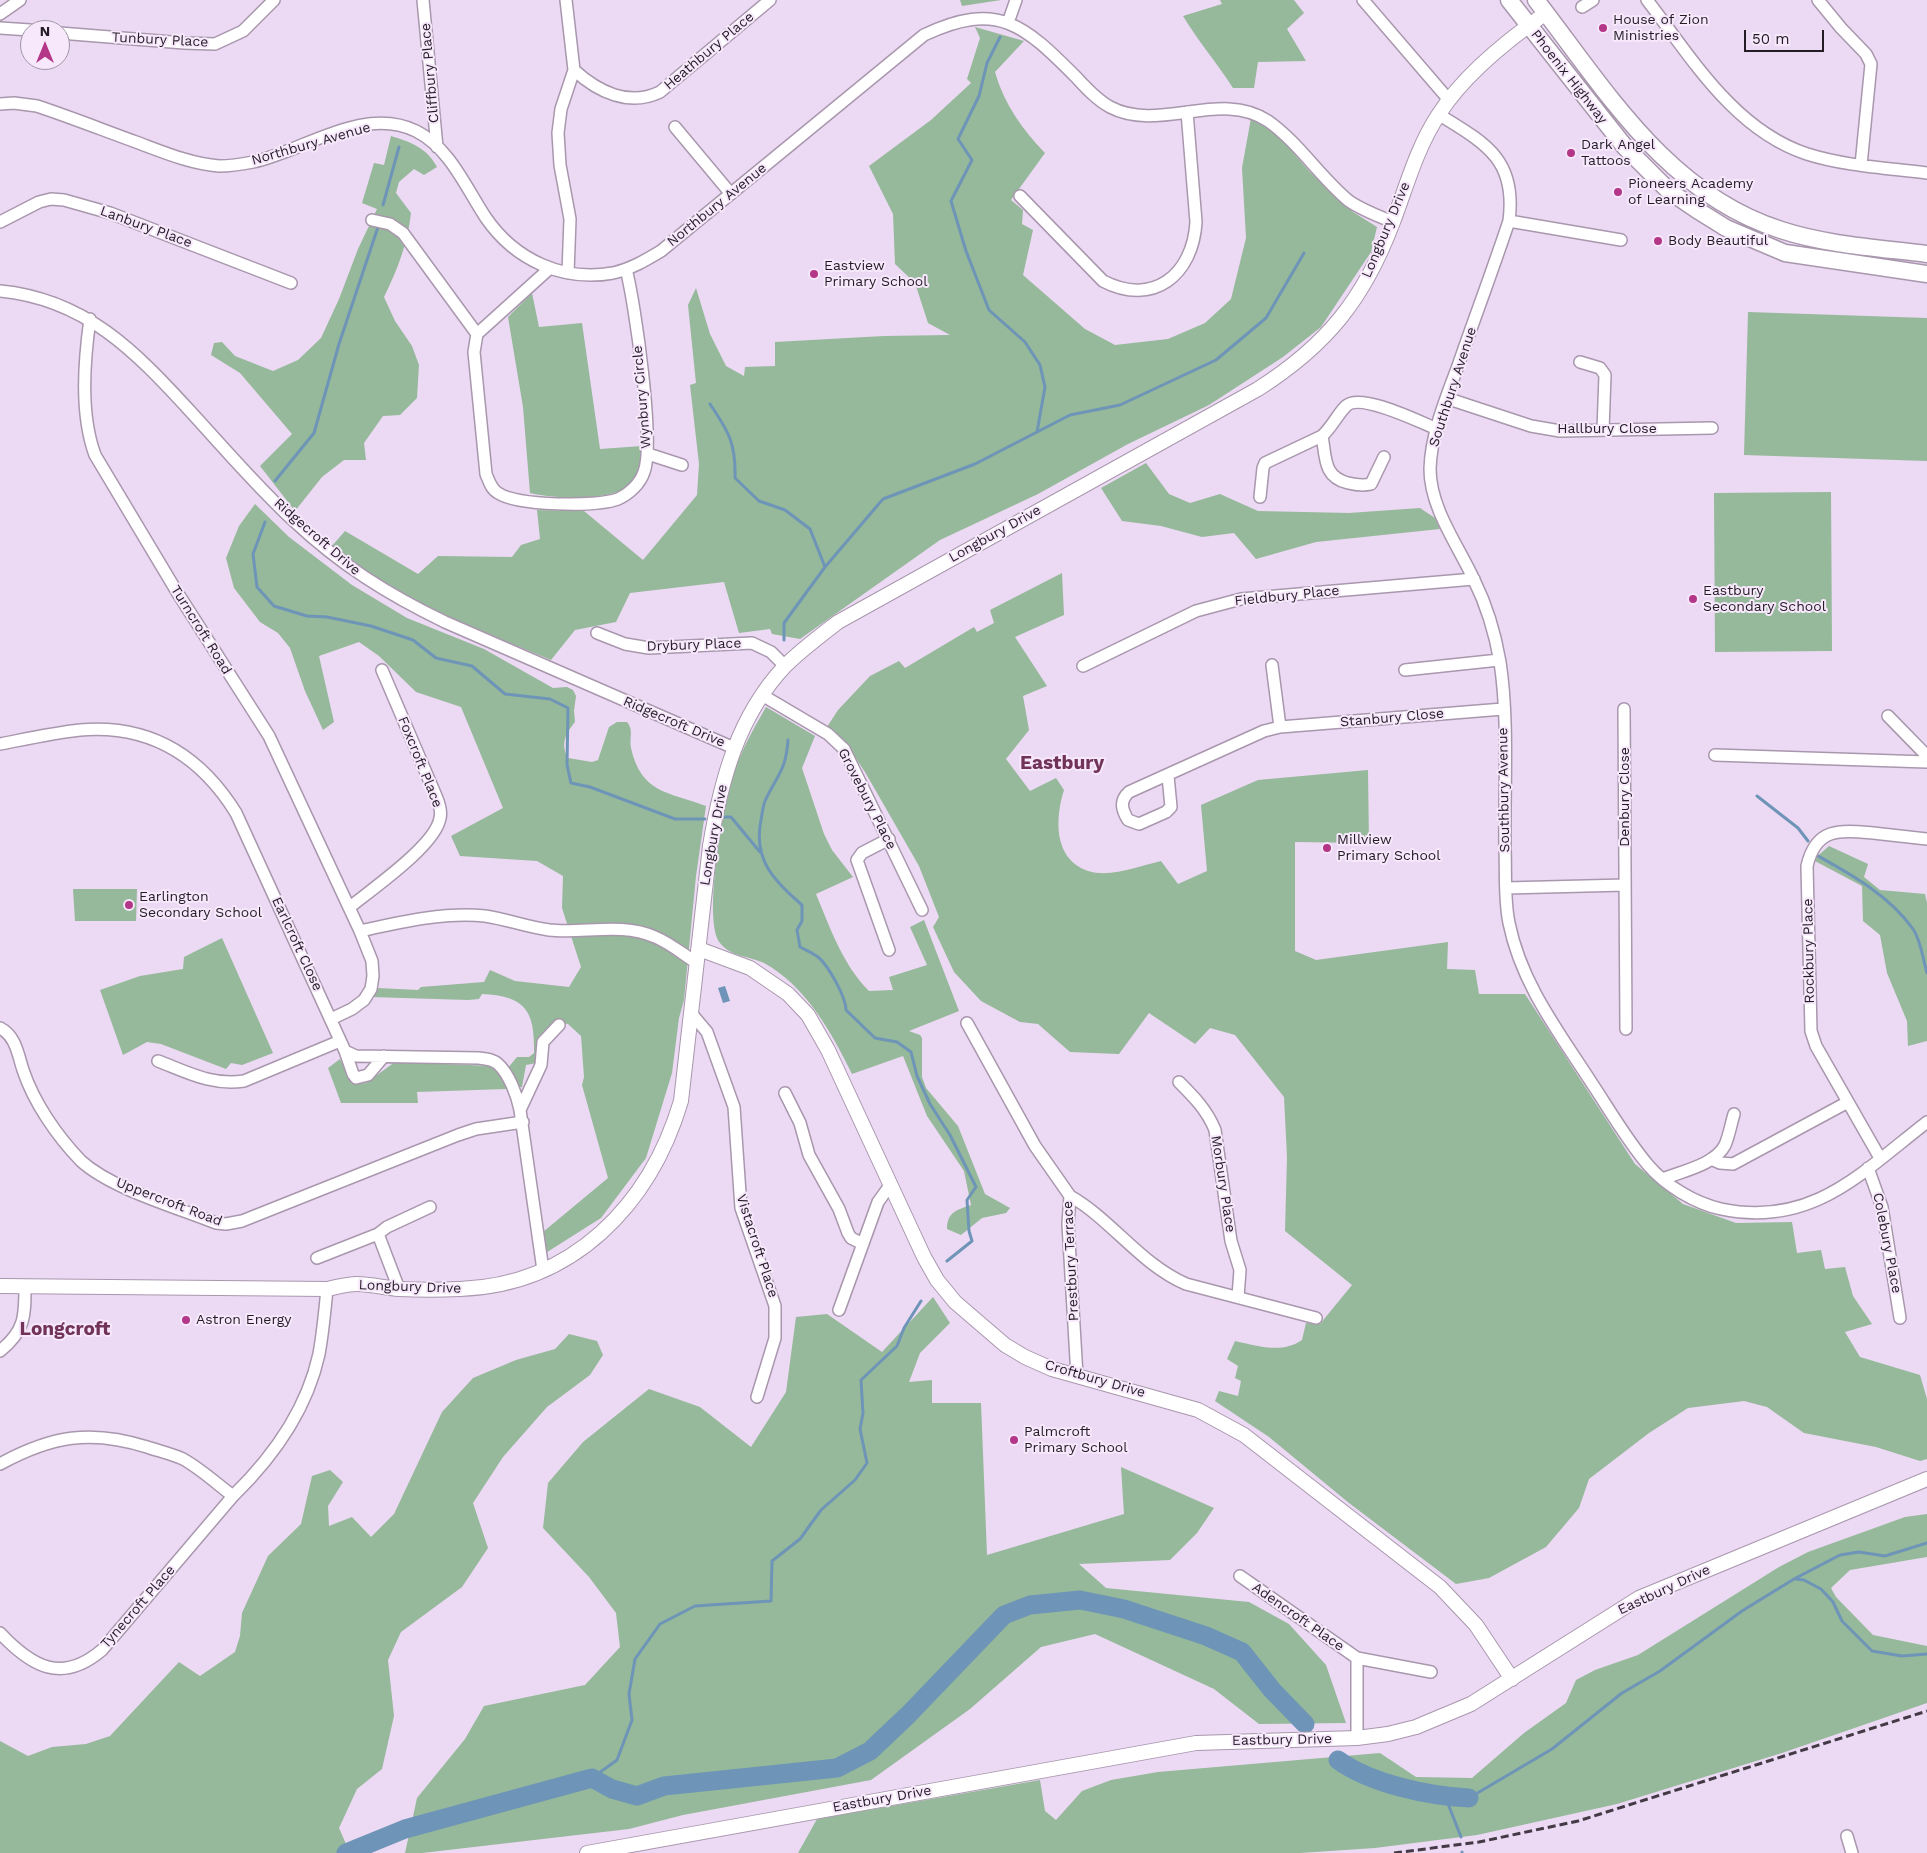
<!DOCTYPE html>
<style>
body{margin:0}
#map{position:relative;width:1927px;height:1853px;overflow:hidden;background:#ecd9f3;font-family:"Work Sans",sans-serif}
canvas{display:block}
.north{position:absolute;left:20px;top:20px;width:50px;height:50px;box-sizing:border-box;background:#f7e8fc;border:1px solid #a296a6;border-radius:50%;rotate:0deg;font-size:14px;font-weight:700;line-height:20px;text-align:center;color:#231c25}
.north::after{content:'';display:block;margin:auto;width:18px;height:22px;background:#b33687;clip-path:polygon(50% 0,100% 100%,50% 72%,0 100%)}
.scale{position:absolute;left:1744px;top:30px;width:80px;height:22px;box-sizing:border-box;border:2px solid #231c25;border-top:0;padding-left:6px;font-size:15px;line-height:18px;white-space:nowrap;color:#231c25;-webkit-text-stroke:4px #f7e8fc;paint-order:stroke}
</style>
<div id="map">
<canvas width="1927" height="1853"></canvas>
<div class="north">N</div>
<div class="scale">50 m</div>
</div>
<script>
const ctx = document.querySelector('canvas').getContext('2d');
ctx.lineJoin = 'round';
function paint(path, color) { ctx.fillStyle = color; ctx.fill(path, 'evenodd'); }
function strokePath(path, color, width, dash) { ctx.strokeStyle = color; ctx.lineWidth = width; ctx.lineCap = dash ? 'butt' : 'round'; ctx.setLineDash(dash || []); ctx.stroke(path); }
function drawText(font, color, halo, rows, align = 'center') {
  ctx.font = font + ' "Work Sans",sans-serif'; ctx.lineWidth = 4; ctx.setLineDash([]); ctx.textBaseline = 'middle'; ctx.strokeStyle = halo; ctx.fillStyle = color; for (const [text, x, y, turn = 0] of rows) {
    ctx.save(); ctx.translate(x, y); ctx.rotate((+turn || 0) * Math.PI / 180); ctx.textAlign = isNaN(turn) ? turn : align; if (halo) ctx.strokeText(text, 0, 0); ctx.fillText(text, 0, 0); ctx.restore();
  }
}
paint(new Path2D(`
 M960,0H1001L962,6Z
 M1220,0H1294L1304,13L1287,29L1306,61L1258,62L1254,88H1233C1217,63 1198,41 1183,16L1222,4Z
 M975,27L1024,41L995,72C1004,104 1022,129 1045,153L1011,200L1023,210L1022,224L1033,230L1023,275L1085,329L1115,345L1168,339L1205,323L1231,299L1246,238L1242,168L1251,118L1278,135L1310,172L1353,212L1377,227L1371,252L1321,327L1283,357L1209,405L1128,444L1038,494L940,540L800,639L772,634L770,629L739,633L724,582L630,593L616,622L575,630L551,660L442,615L377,582L331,547L345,531L418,574L438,556L512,557L521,545L540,539L537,510L584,511L643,560L697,495L699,464L690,385L696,383L688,305L696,288L710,334L726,366L744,376L745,367L775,366V342L884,336L950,335L928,323L915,283L895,264L893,214L869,166L931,120L971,83L967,79L980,38Z
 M391,136C411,142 427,148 437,167L424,175L414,169L399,182L396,193L411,213C408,242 397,271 384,297L395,321L412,346L419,365L417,398L400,415L383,416L364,443L366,460H344L322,477L295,511L260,466L292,434L240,373L211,355L214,343L222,342L235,356L273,371L298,360L321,338L339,299L358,249L377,209L362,203L374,163L384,165Z
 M532,293L539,327L582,323L600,449L642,446C641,458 642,473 633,483C615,502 554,499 530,493L523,407L508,317Z
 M1748,312L1927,318V461L1744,455Z
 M1146,463L1169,494L1190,503L1220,494L1258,511L1349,513L1420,508L1435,518L1440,529L1316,542L1256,559L1234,533L1202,537L1161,526L1122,521L1101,488Z
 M1831,492L1832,651L1715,652L1714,493Z
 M255,504L289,537L352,585L407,618L484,649L553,688L567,687L573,690L576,696L574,711L575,722C566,733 560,744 568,758L592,762L598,760L609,727L617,722H627C634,730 629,738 631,748C641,793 668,792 706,806L696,876L684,1000L679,1018L672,1073L646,1158L601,1218L544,1254L537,1237L608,1178L582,1085L584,1077L581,1036L568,1024C542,1019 541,1044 537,1063L526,1065L522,1087H516L507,1069L517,1057H529L534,1053C535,1010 525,996 482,994L479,999L468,1000L371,997L378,988L418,990L421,987L484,982L490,970L515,981L569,987L581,967L562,908L563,876L537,861L460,856L451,836L503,808L461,707L416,692L379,656L359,642L319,656L334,722L323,730L305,691L290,648L278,633L260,622L234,588L226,558L239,526Z
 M1062,573L1064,615L1015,637L1047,686L1023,696L1029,730L1006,759L1030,791L1056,778L1064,790C1055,818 1053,859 1088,871C1111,878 1139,866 1161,861L1178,884L1207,871L1201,805L1258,780L1368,770L1369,843L1295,842V951L1316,960L1448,942L1447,969L1475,970L1479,994H1525L1635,1164L1683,1204L1736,1223L1792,1222L1797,1253L1821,1250L1825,1269L1845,1267L1853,1296L1872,1324L1845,1332L1860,1357L1920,1375L1927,1399V1459L1920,1461L1876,1447L1804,1433L1767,1407L1744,1401L1688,1408L1649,1433L1589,1479L1579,1508L1546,1547L1489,1578L1456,1584L1349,1503L1269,1437L1215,1401L1219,1391L1238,1396L1241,1381L1235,1378L1238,1366L1227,1359L1235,1341C1258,1346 1282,1354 1302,1340L1306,1323L1320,1324L1352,1285L1285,1231L1287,1157L1284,1097L1235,1035L1210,1028L1195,1044L1149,1013L1119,1054L1070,1052L1038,1024L1020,1022L981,1001L954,972L933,927L939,917L919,866L865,772L853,754L827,727L838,710L870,676L899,661L905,668L974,627L977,632L994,623L990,610Z
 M766,707L815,736L802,768L824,834L832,850L853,877L816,894C830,928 843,965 869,991L893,990L889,977L927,965L910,927L924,920L959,1011L909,1031L920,1035L922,1038V1077L926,1088L958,1126L985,1194L1010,1208L1006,1213L982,1218L961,1235L947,1229C947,1212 957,1210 971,1205L964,1171L927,1116L903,1056L852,1074C832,1033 806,986 764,963C749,956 731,957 720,943C702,920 724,801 734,772C742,749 754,728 766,707Z
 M1829,846L1868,864L1864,877L1880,890L1925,894L1927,903V1041L1908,1046L1907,1021L1887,973L1880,935L1863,921L1862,886L1813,860Z
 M73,889H137L136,921H75Z
 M222,938L273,1053L242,1065L231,1063L226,1069L161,1044L147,1042L123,1055L100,990L140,976L183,969L184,957Z
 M340,1059L352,1084L366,1083L395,1062L493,1066L506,1084V1089L417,1092L418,1103H341L328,1068Z
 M933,1297L950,1323L920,1353L909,1382L932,1380V1403H981L987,1555L1124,1514L1121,1467L1214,1508L1197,1533L1170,1560L1079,1564L1106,1588L1249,1602L1289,1624L1326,1665L1346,1723L1259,1724L1214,1689L1095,1634L1041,1647L970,1709L871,1780L683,1815L629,1829L422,1853H405L417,1798L465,1739L484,1706L585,1685L620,1647L616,1613L589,1577L543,1528L548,1483L583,1442L649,1389L700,1407L751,1447L786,1392L796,1317L827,1314L882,1352Z
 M569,1334L597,1341L603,1355L590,1375L547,1407L503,1457L473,1503L488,1548L462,1587L401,1632L388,1660L394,1716L382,1769L357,1789L339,1828L350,1853H0V1741L28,1756L52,1747L86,1744L110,1736L179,1662L200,1676L235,1652L240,1636L242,1613L268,1556L301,1524L312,1476L330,1470L343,1482L328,1506L329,1526L352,1517L371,1537L394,1514L442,1412L473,1378L516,1360L555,1349Z
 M1927,1514V1557L1850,1570L1831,1588L1836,1597L1873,1635L1927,1646V1703L1782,1753L1617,1804L1477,1835L1375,1848L1300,1853H798L817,1819L1040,1780L1045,1811L1056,1820L1082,1791L1111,1780L1158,1772L1380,1753L1416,1777L1472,1778L1524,1733L1566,1703L1576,1680L1595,1670L1638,1655L1779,1567L1808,1552L1905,1517Z`), '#95b99a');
paint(new Path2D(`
 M725,986L730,1001L723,1003L718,988Z`), '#6e95b7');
strokePath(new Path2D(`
 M1000,37L987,63L979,96L958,139L972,160L951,201L966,251L989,310L1025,342L1040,365L1045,387L1037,432
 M383,205L399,147
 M710,404C729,432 736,444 735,478L759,501L785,510L810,529L825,567
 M275,481L314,433L339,344L378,227
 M265,522L253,554L257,587L274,606L307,616L327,617L371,626L413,640L436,658L472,666L505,694L550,699L568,708L567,765L571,783L590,787L675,819H705
 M784,640V623L825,567L883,499L975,464L1070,415L1120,405L1216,360L1266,318L1304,253
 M788,740C786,771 777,775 765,801C763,806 762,814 761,820C753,859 773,880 802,905V921L797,930L800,947C806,950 813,953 818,957C828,965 846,997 846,1010L875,1038L897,1042L911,1052L917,1076L930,1104L950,1135L976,1187L967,1200L969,1231L972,1241L947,1261
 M1757,796L1798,828L1808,841
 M724,817H731L760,852
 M1818,856C1852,875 1890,896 1913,929C1921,940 1923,960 1927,973
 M1795,1579L1804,1580L1821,1589L1833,1602L1842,1621L1872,1651L1902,1656L1927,1654
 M592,1778L617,1760L632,1720L629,1694L635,1659L660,1624L695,1606L771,1601L772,1561L800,1539L821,1510L855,1480L867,1463L860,1429L863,1413L861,1380L897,1346L904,1328L921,1301
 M1445,1796L1461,1837
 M1469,1798L1552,1749L1622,1693L1660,1671L1742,1611L1794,1579L1840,1555L1859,1552L1885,1556L1927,1543
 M1462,1852V1853`), '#6e95b7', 3);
strokePath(new Path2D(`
 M1338,1760C1371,1784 1429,1796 1469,1798
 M346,1853L405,1829L592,1778L612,1789L637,1796L664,1786L837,1768L870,1751L909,1714L1004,1615L1030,1605L1080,1600L1124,1609L1206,1636L1242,1652L1272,1690L1305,1724`), '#6e95b7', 19);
const minor = new Path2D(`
 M423,0L437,147
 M566,0L574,70C598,92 629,107 660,92L770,0
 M1363,0L1449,100
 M1647,0C1691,57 1734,130 1807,154C1845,166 1887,168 1927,173
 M1818,0L1841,28L1866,54L1871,64L1861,165
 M1582,7L1593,0
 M0,14L20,0
 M1010,17L1016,0
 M0,28L30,30
 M60,33L184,43L215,44L243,31L274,0
 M0,104L14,103L37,106C70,117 103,130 136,142C163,152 191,164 219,166C230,166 243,164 253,162C304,151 363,105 416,131C450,148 466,188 486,218C515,260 563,282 613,273C631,269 646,260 661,251L924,35C998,0 1024,25 1076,77C1086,88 1097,100 1110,107C1159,133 1221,89 1268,121C1299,143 1320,177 1349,201C1362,210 1378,216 1393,222
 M1438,114C1485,143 1517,159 1509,221C1493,269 1475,317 1458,366C1446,398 1431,434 1430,469C1430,508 1458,545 1474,580C1487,606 1495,633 1500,662C1509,721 1504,789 1505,849C1506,873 1504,899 1509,923C1521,983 1558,1031 1591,1082C1609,1109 1626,1139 1648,1165C1665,1185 1694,1203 1721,1209C1812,1228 1861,1173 1927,1122
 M675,127L731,194
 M1020,196L1103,281C1153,307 1193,275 1196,222L1187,112
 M372,220L390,224L403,233L477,334
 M1509,221L1621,240
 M0,222L39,202L51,199L64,200L110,213L291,283
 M549,269L477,334L474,352L486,474C489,481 491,489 498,493C518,506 596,507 618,499C629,494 640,484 644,472C655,444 635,303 626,269
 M568,273L570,219L560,165L558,133L561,109L574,70
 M0,291C85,299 135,351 190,411C224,448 257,487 294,521C341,565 387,594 445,622L734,748
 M90,319C84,362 80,414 95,455L177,592L269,736L360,931L372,961L373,976L371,989L364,1000L352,1009L331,1019
 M1580,362L1600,368L1605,375L1603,430
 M1446,398L1531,426L1560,431L1712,428
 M1322,436C1326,457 1323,477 1348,483C1356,485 1363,486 1371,484L1384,457
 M648,454L682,465
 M1260,497L1263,468L1265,463L1322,436C1332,427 1337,415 1346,406C1360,392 1420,422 1437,429
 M597,633L625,644L649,648L752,643L771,652L785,666
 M1272,665L1280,727
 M1083,666L1196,611L1241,599L1474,579
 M1405,670L1499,660
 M762,695L828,734L844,749L922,910
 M1624,709L1626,1029
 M1888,716L1927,756
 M0,744C26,739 53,733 80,730C150,724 200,755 236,813L345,1051L356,1056L479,1058C486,1059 493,1059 498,1064C509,1074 517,1095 520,1110L543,1270
 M1715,755L1927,762
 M1168,776L1171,807L1166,812L1139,824L1128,820C1122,810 1119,801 1129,792L1264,731L1280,727L1503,709
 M889,839L862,853L857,860L889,950
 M1506,888L1625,885
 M350,907C372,889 436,845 440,818C442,811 439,803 436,796L382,670
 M360,931C401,922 443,912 485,916C506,919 527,927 549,930C583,934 621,922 655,937C670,943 684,955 697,963
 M691,1013L707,1032L734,1107L741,1208L775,1306V1338L757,1397
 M967,1023L1035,1146L1070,1196L1068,1224L1077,1376
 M0,1028C16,1036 18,1055 23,1070C34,1103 57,1136 81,1161C112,1189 176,1207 216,1223L226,1224L242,1221L458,1135L476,1129L523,1122
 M345,1051L353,1074L356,1078L368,1075L384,1056
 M158,1061C187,1072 212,1086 244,1081L340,1041
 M1179,1082C1194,1097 1207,1110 1215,1130L1231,1241L1240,1270L1238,1297
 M785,1093L800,1123L809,1155L839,1209L848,1233L851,1238L863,1244
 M520,1110L541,1065L543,1042L559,1025
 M1880,1158L1816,1046L1811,1031L1807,866C1816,827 1840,830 1873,833C1891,835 1909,837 1927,839
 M1711,1159L1720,1163L1733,1164L1848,1102
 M1868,1168L1882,1207L1900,1318
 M1663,1179C1682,1171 1715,1165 1725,1145C1729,1136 1731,1124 1734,1114
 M1070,1196C1112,1220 1140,1264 1186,1284L1316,1318
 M378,1234L399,1289
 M317,1258L378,1234L387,1227L430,1207
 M839,1310L878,1202L891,1184
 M0,1351C25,1331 25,1316 25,1287
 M0,1464C51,1436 91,1429 147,1447C159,1451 172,1454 183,1459C201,1469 217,1484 233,1496
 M1240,1576L1357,1658L1431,1672
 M0,1633C32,1667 62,1684 102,1650L233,1496C272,1458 307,1409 319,1354C323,1332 325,1310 327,1289
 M1357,1738V1658
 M1847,1836L1852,1853`);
const tertiary = new Path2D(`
 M699,949L750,968L788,994L808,1015L828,1050L924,1257L937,1280L955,1302L1005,1345L1025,1357L1052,1369L1198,1410L1244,1435L1440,1587L1476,1625L1512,1679
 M0,1286L327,1289C337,1287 347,1284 357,1284C371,1284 385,1288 399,1289C419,1290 440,1290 460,1289C573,1285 650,1205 681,1101L710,846C721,780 738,716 785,666C801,650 820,636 838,622L1258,389C1327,345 1364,299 1393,222C1407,185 1417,147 1439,114C1463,76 1509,39 1546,13
 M587,1853L1196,1743L1357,1738L1388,1734L1416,1727L1471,1704L1639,1598L1927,1479`);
const secondary = new Path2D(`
 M1509,0L1625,147L1669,191L1697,210L1726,228L1785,253L1927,274
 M1536,0C1605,89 1667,194 1781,230C1827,245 1879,248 1927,254`);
strokePath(minor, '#a997ae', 14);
strokePath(tertiary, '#a997ae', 16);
strokePath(secondary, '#a997ae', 19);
strokePath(minor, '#fff', 11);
strokePath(tertiary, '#fff', 14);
strokePath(secondary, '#fff', 16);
strokePath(new Path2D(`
 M1394,1853L1479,1842L1578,1821L1927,1711`), '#433a46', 3, [8, 4]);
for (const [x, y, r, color] of [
 [1603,28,5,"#b33687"],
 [1571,153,5,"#b33687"],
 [1618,192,5,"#b33687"],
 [1658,241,5,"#b33687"],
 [814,274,5,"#b33687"],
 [1693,599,5,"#b33687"],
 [1327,848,5,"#b33687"],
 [129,905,5,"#b33687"],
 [186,1320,5,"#b33687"],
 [1014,1440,5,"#b33687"]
]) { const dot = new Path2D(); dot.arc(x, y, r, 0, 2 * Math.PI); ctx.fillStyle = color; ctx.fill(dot); strokePath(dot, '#f7e8fc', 2); }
drawText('14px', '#231c25', '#f7e8fc', [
 ["House of Zion",1613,20],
 ["Ministries",1613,36],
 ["Dark Angel",1581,145],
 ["Tattoos",1581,161],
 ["Pioneers Academy",1628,184],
 ["of Learning",1628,200],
 ["Body Beautiful",1668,241],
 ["Eastview",824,266],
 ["Primary School",824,282],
 ["Eastbury",1703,591],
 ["Secondary School",1703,607],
 ["Millview",1337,840],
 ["Primary School",1337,856],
 ["Earlington",139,897],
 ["Secondary School",139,913],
 ["Astron Energy",196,1320],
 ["Palmcroft",1024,1432],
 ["Primary School",1024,1448]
], 'left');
drawText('14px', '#231c25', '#f7e8fc', [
 ["Tunbury Place",160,40,3],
 ["Heathbury Place",709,51,-40],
 ["Cliffbury Place",430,73,-95],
 ["Phoenix Highway",1569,77,52],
 ["Northbury Avenue",311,144,-16],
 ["Northbury Avenue",717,205,-39],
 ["Lanbury Place",146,227,20],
 ["Longbury Drive",1386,230,-67],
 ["Southbury Avenue",1453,387,-72],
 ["Wynbury Circle",642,397,-95],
 ["Hallbury Close",1607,429],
 ["Longbury Drive",995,534,-29],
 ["Ridgecroft Drive",317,537,41],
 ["Fieldbury Place",1287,596,-6],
 ["Turncroft Road",201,630,58],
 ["Drybury Place",694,645,-2],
 ["Stanbury Close",1392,718,-5],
 ["Ridgecroft Drive",674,722,23],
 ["Foxcroft Place",420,762,68],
 ["Southbury Avenue",1504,790,-91],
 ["Denbury Close",1625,797,-90],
 ["Grovebury Place",867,799,63],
 ["Longbury Drive",714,835,-80],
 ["Earlcroft Close",297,944,65],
 ["Rockbury Place",1809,951,-91],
 ["Morbury Place",1223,1184,81],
 ["Uppercroft Road",169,1202,21],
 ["Colebury Place",1887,1243,79],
 ["Vistacroft Place",757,1246,72],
 ["Prestbury Terrace",1071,1261,-93],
 ["Longbury Drive",410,1287,2],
 ["Croftbury Drive",1095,1379,16],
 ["Eastbury Drive",1664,1590,-25],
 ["Tynecroft Place",138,1607,-49],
 ["Adencroft Place",1298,1617,35],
 ["Eastbury Drive",1282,1740,-1],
 ["Eastbury Drive",882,1799,-10]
]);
drawText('bold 19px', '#713358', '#f7e8fc', [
 ["Eastbury",1062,763],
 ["Longcroft",65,1329]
]);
</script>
